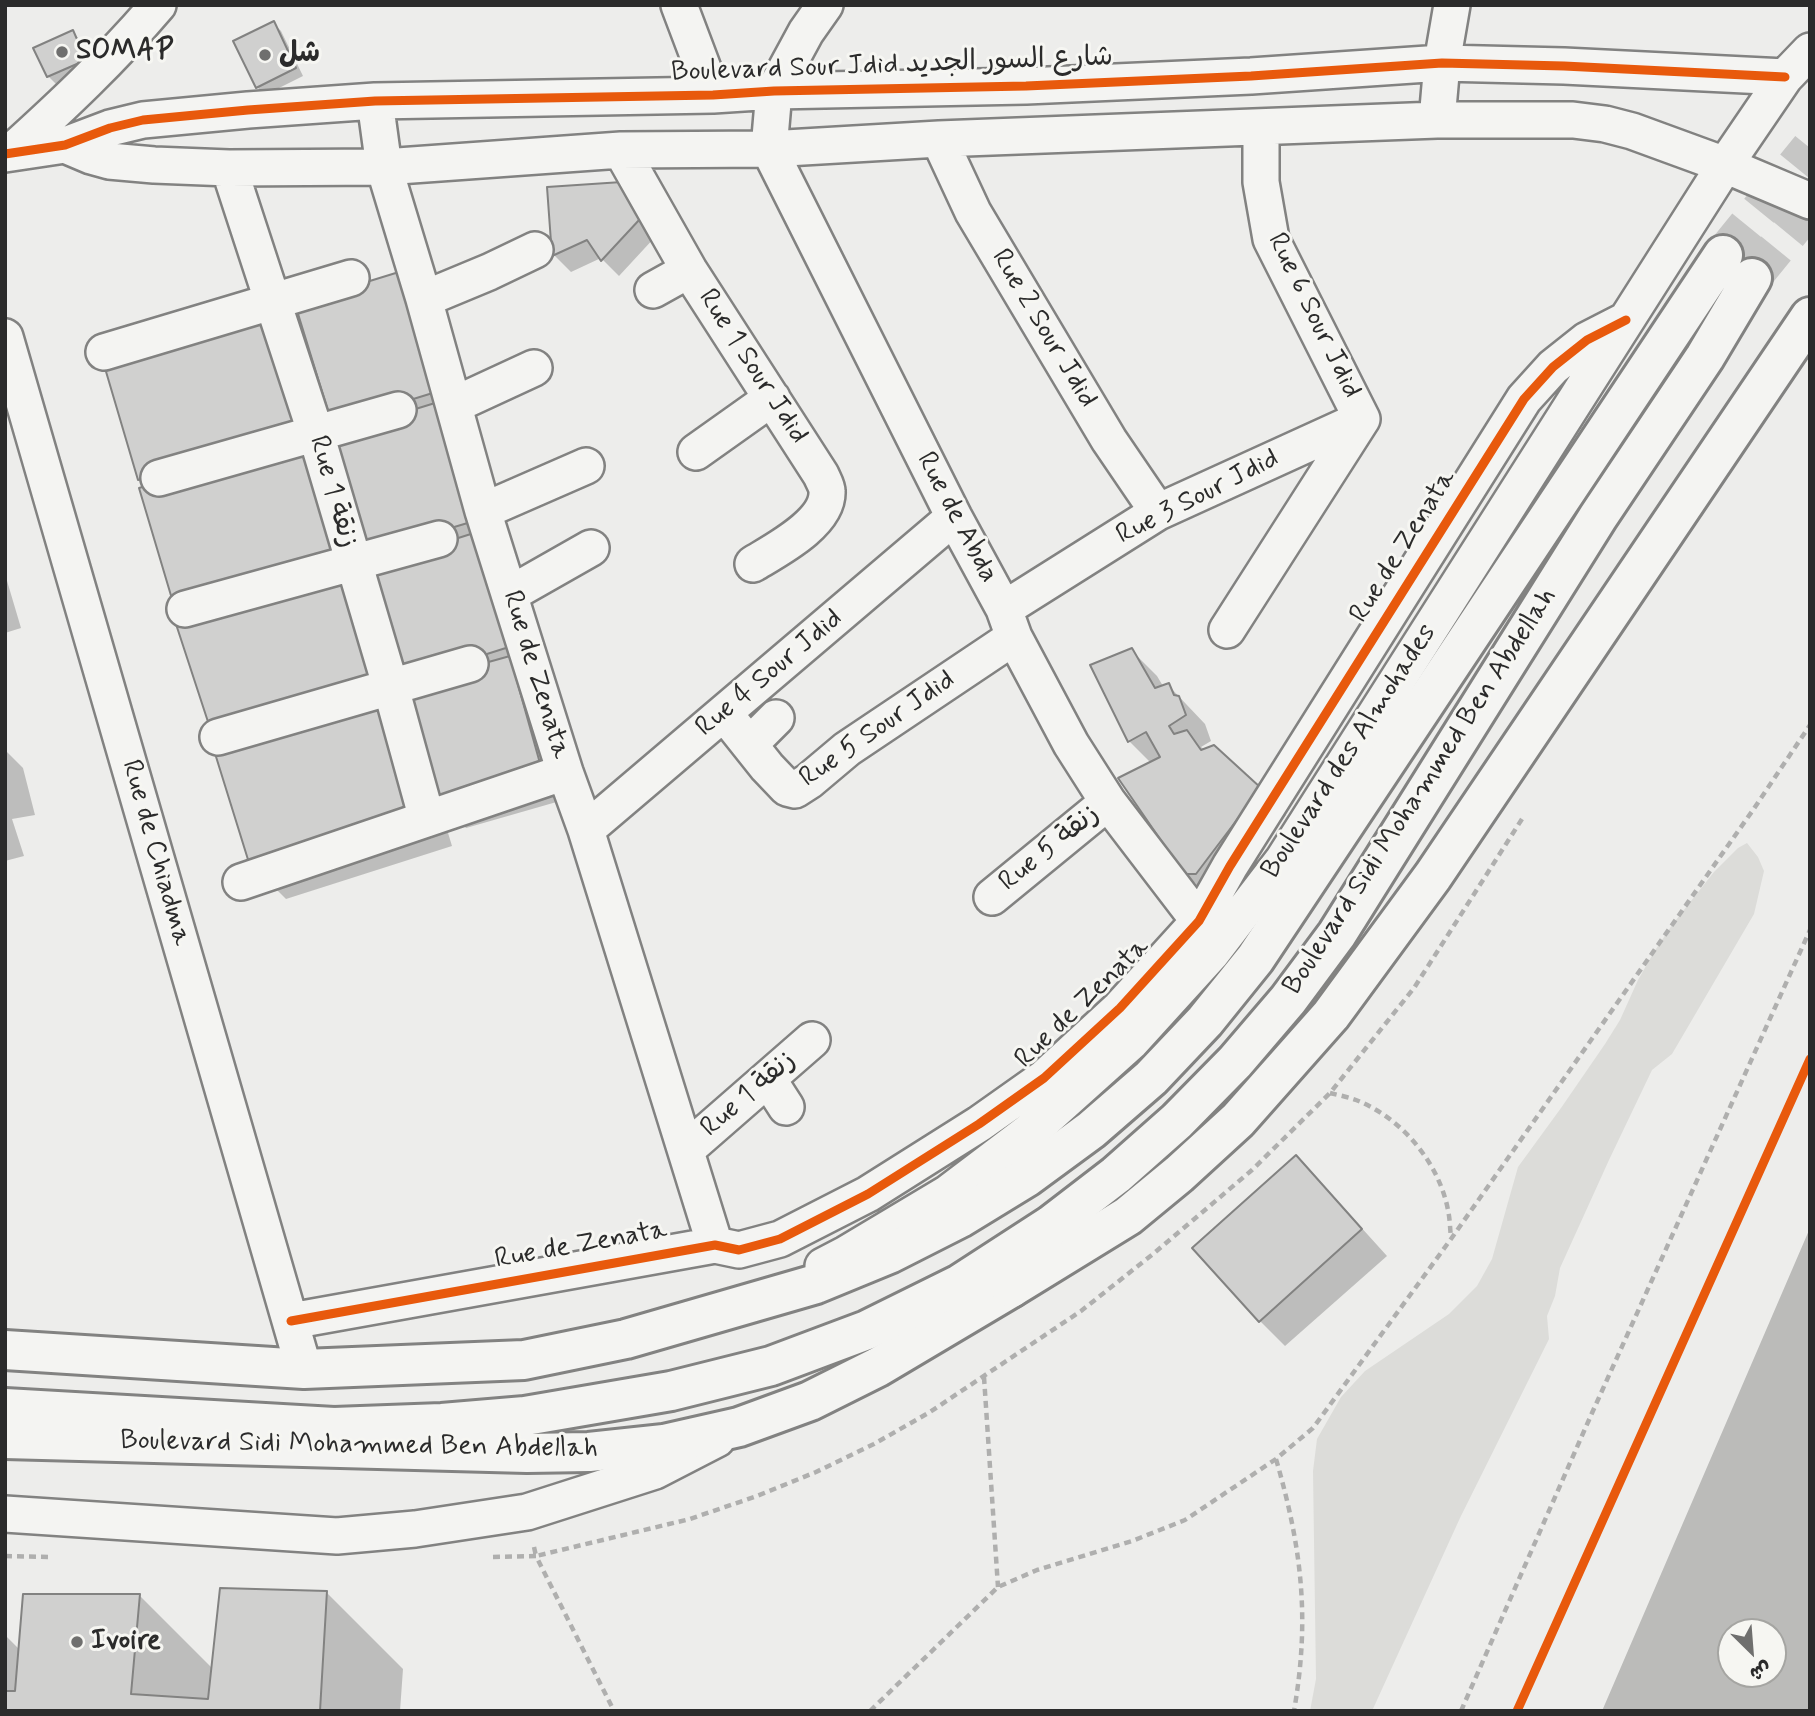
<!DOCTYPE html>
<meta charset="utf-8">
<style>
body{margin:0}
#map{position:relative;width:1815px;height:1716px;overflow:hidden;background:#ededeb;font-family:Mynerve,"Playpen Sans Arabic",sans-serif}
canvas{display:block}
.frame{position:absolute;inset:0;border:7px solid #2b2b2b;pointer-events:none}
.north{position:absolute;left:1717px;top:1618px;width:70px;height:70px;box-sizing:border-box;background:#f6f6f2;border:2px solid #a5a5a2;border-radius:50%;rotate:155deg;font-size:19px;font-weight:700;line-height:28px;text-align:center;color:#2b2b2b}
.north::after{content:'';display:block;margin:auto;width:24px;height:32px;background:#6f6f6e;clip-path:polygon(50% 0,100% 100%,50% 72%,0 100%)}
</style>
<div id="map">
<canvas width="1815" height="1716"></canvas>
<div class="frame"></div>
<div class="north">ش</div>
</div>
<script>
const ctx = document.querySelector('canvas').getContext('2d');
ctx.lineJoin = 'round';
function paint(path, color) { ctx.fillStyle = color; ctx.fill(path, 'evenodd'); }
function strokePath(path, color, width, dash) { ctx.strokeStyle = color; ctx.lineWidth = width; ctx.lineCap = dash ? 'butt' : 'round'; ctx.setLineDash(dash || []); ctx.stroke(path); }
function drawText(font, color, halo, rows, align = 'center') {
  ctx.font = font + ' Mynerve,"Playpen Sans Arabic",sans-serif'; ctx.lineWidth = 6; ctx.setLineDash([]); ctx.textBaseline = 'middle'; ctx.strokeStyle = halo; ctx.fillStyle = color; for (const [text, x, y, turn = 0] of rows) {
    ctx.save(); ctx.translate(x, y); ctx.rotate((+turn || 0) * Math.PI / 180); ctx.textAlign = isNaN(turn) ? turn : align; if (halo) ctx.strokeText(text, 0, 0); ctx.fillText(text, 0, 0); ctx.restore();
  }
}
paint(new Path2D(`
 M1747,843L1758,857L1764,871L1754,914L1672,1054L1652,1070L1609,1160L1560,1268L1555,1296L1547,1316L1549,1339L1460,1518L1372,1711H1310L1316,1679L1313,1471L1317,1439L1341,1397L1365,1371L1449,1314L1477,1286L1492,1259L1518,1167L1561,1108L1605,1044L1620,1020L1638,980L1654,952L1672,925L1714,872L1738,848Z`), '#dcdcd9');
paint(new Path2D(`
 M1810,1228V1711H1602ZM1731,1632H1773V1674H1731Z`), '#bbbbb9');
paint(new Path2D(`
 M273,23L281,31L303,76L265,95L257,87Z
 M72,32L80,40L93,69L56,84L48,76Z
 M637,183L656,236L619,276L601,258L571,272L554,255L549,188Z
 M399,274L567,799L466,828L438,800L452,846L286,899L252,865L185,616L148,487L139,479L331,437Z
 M5,574L21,628L5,633Z
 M1131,650L1157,676L1163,686L1168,685L1205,724L1211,741L1201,747L1260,790L1286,815L1222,899H1211L1185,873L1151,763L1129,741Z
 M5,750L23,768L35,815L12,819L24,856L5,861Z
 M1296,1158L1321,1183L1387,1256L1285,1346L1260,1321Z
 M327,1593L403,1669L400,1711H5V1635L20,1650L140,1596L213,1669Z`), '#0003');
const building = new Path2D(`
 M274,21L296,68L256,88L233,41Z
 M73,30L86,60L47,77L33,48Z
 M637,181L640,219L601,261L587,240L552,256L547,187Z
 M399,272L436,392L332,424L295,304Z
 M270,308L306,430L138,480L102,358Z
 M435,403L471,522L367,553L331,435Z
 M309,437L345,558L175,609L139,488Z
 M474,533L509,647L405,680L370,566Z
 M344,566L381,681L212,734L174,618Z
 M1132,648L1155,688L1169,683L1174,695L1179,696L1186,715L1169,726L1174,734L1187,730L1201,750L1214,745L1261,788L1196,874H1184L1118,778L1160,757L1146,732L1128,742L1090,665Z
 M510,656L543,774L439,803L406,685Z
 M383,694L420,813L250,866L213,747Z
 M1296,1155L1362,1229L1259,1322L1192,1248Z
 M220,1588L327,1591L320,1711H5V1691H15L23,1594H140L131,1694L208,1699Z`);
paint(building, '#d0d0cf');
strokePath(building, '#828281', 2);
strokePath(new Path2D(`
 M1723,255L1810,148
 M1752,278L1810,207`), '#c6c6c5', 38, [38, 19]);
const minor = new Path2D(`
 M679,5L713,95
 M825,5L806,32L774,91L769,149L954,517L1004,609L1014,637L1071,744L1108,802L1199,921
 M375,101L384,167L424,299L483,511L565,772L586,830L715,1245
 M1437,120L1442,63L1452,5
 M1261,128V182L1271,239L1362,419
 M939,139L973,212L1109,440L1158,512
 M65,145L91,156L109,161L154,165L229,168L384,167L621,150L769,149L939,139L1437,120H1573L1605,124L1632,131L1725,165L1810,201
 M621,150L689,270L821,475C823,480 827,486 827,491C829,523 776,550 753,564
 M10,153C62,106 112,59 158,5
 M5,154L65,145L110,128L143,120L248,110L375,101L713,95L774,91L1026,86L1251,76L1442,63L1564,66L1785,77
 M229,168L316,434L391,688L427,819
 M653,290L689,270
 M424,299L489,272L535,250
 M5,337L304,1369
 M104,352L351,278
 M454,405L534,368
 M696,452L772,398
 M159,478L398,410
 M483,511L586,466
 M510,594L591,548
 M185,609L439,539
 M1004,609L1158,512L1362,419
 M1227,630L1362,419
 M724,713L767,767L787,788L795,790L809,781L847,749L1014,637
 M218,737L470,664
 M750,744L776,718
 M586,830L954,517
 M241,882L565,772
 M992,897L1108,802
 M768,1079L786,1107
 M686,1150L812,1040
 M823,1266L846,1254L948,1193L1043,1121L1131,1042L1211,954L1283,860L1725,165L1785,77L1810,51
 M291,1321L715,1245L739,1250L780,1239L868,1194L979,1124L1044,1078L1120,1008L1199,921L1230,866L1524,399L1553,367L1587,340L1626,320
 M5,1514L337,1536L415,1529L527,1512L655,1471L717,1439`);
const major = new Path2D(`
 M5,1439L527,1453L589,1452L664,1444L739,1427L810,1401L878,1367L1011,1288L1128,1216L1179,1174L1238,1120L1331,1015L1433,876L1810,317`);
const highway = new Path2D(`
 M1011,1288L1044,1236
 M5,1350L304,1369L524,1360L626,1339L816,1284L889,1254L960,1218L1027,1177L1091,1130L1151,1078L1205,1021L1255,959L1723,255
 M5,1408L334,1427L442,1423L525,1416L671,1391L771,1366L867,1330L960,1284L1051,1225L1116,1175L1177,1121L1235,1062L1288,1000L1337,934L1598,517L1705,357L1752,278`);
strokePath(minor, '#828281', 40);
strokePath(major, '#828281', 44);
strokePath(highway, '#828281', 44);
strokePath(new Path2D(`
 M1330,1093C1338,1095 1348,1097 1356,1100C1402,1118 1439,1163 1448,1210C1450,1219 1450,1229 1451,1238
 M984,1377L998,1587
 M1276,1459C1302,1549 1310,1619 1294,1711
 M534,1547L536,1556L690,1519L757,1496L816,1472L874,1444L930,1412L1081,1311L1153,1254L1252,1170L1330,1093L1414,988L1522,819
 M5,1556L50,1557
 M493,1557L536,1556L614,1711
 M870,1711L998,1587L1037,1570L1132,1541L1185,1520L1276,1459L1313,1428L1451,1239L1753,810L1810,725
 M1461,1711L1592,1413L1810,930`), '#afafae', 4.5, [7, 5]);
strokePath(minor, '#f4f4f2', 35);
strokePath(major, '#f4f4f2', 38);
strokePath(highway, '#f4f4f2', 38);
strokePath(new Path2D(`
 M5,154L65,145L110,128L143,120L248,110L375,101L713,95L774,91L1026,86L1251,76L1442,63L1564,66L1785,77
 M291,1321L715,1245L739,1250L780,1239L868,1194L979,1124L1044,1078L1120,1008L1199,921L1230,866L1524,399L1553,367L1587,340L1626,320
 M1517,1711L1810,1059`), '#e8590c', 9);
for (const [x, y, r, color] of [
 [62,52,7,"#6f6f6e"],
 [265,55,7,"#6f6f6e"],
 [77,1642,7,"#6f6f6e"]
]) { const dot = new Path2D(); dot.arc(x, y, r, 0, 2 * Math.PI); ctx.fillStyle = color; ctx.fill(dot); strokePath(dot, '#f6f6f2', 2.5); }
drawText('bold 28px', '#2b2b2b', '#f6f6f2', [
 ["SOMAP",76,52],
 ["شل",279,55],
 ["Ivoire",91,1642]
], 'left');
drawText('28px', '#2b2b2b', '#f6f6f2', [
 ["Boulevard Sour Jdid شارع السور الجديد",892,66,-2],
 ["Rue 6 Sour Jdid",1313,316,64],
 ["Rue 2 Sour Jdid",1043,329,59],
 ["Rue 1 Sour Jdid",752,367,57],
 ["Rue 1 زنقة",332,492,74],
 ["Rue 3 Sour Jdid",1198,498,-27],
 ["Rue de Abda",956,518,62],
 ["Rue de Zenata",1404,547,-58],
 ["Rue 4 Sour Jdid",770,674,-40],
 ["Rue de Zenata",535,675,73],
 ["Rue 5 Sour Jdid",878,730,-35],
 ["Boulevard des Almohades",1350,752,-57],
 ["Boulevard Sidi Mohammed Ben Abdellah",1421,792,-57],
 ["Rue 5 زنقة",1050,849,-39],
 ["Rue de Chiadma",155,853,74],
 ["Rue de Zenata",1083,1004,-44],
 ["Rue 1 زنقة",749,1095,-41],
 ["Rue de Zenata",581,1246,-10],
 ["Boulevard Sidi Mohammed Ben Abdellah",359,1446,1]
]);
</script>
